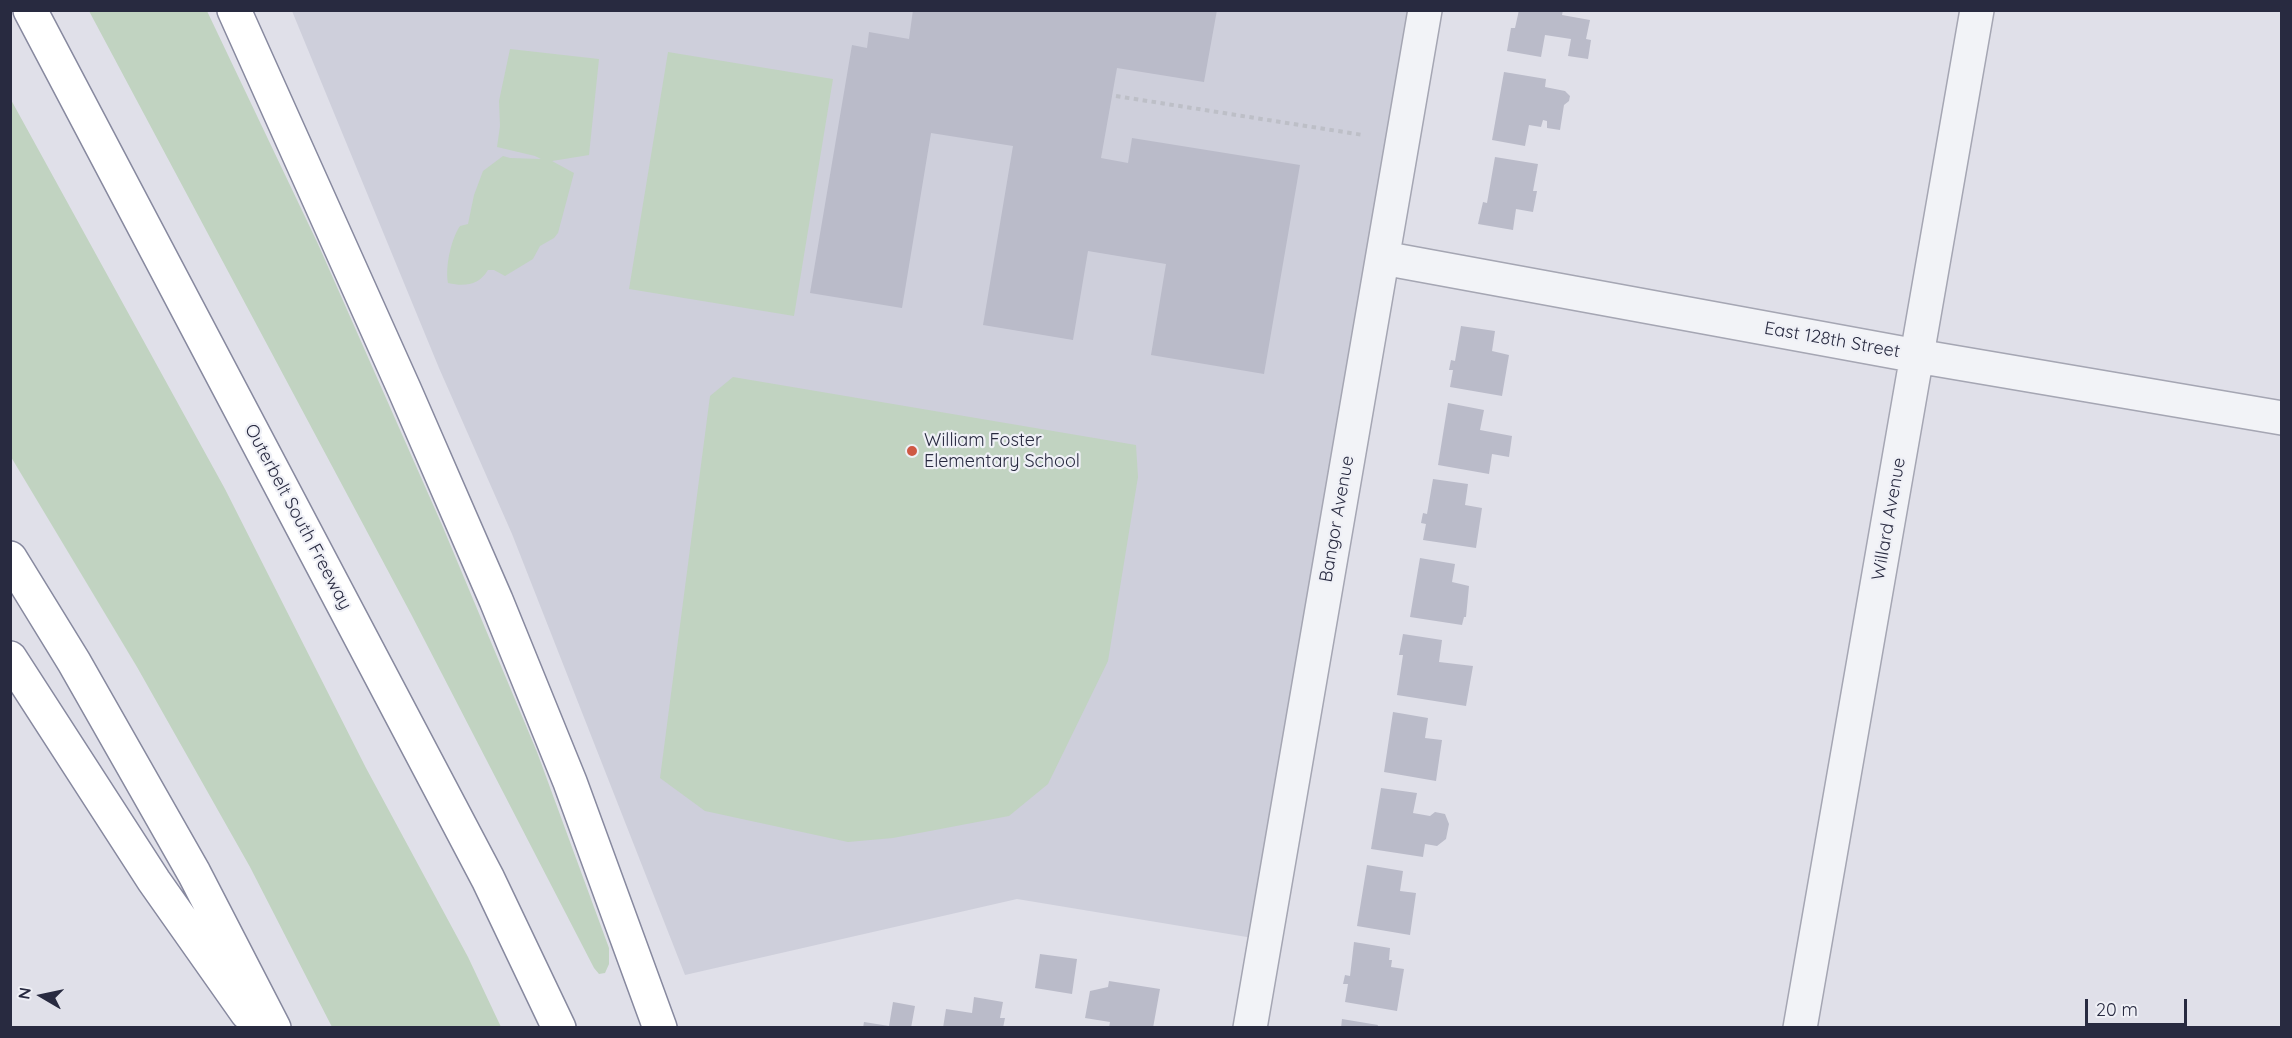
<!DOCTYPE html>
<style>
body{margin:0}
#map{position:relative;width:2292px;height:1038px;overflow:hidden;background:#e0e0e9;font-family:Quicksand,sans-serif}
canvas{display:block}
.frame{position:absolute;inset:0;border:12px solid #282a40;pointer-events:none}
.north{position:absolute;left:12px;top:966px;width:60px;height:60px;-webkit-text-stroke:4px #eff0f6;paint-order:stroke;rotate:279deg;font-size:16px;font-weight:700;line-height:24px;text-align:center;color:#282a40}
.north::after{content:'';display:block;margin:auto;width:21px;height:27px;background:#282a40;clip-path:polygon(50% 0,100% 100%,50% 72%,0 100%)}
.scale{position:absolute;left:2085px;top:999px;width:102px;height:27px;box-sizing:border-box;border:3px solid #282a40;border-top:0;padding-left:8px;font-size:18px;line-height:21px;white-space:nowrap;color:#282a40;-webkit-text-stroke:4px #eff0f6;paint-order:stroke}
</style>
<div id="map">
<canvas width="2292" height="1038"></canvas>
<div class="frame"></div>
<div class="north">N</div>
<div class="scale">20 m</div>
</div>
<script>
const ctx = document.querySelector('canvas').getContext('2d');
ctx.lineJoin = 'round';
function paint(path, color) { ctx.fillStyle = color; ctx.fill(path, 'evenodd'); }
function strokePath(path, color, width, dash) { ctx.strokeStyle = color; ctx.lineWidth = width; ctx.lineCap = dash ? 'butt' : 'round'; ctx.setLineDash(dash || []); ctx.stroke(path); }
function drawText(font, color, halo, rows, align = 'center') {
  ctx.font = font + ' Quicksand,sans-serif'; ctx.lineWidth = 4.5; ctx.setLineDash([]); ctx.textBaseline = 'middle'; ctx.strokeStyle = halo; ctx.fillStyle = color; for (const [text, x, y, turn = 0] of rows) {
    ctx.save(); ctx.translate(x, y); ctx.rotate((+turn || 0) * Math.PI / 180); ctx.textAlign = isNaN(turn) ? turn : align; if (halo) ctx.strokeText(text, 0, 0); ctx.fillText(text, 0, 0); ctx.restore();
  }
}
paint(new Path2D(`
 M292,11H1425L1265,940L1017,899L685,975L512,534L439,368Z`), '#cecfdb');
paint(new Path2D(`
 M89,11H207L318,244L442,525L537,752L609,948V964L605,973L599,974L594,968L411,614Z
 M510,49L599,59L589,155L552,161L574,173L558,233L554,238L540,246L533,259L505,276L494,270H488C479,285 465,287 448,283C445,267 451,239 460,226L468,224L474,195L483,171L503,156L510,158L541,159L535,156L497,147L500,126L499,101Z
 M668,52L833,79L794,316L629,289Z
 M10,98L225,489L366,768L468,957L501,1027H332L250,867L137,667L11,457Z
 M733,377L1136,445L1138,477L1108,661L1048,784L1009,816L893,838L848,842L705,811L660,778L710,396Z`), '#c1d3c1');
paint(new Path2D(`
 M913,10H1217L1204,82L1117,68L1101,158L1128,163L1132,138L1300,165L1264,374L1151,355L1166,264L1088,251L1073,340L983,325L1013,146L931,133L902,308L810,293L852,45L867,48L869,32L909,39Z
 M1519,10H1563L1562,15L1590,20L1586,39L1591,40L1588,59L1568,56L1571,39L1545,35L1541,57L1507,51L1511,28H1515Z
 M1504,72L1546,79L1545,87L1565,91L1570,96L1569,101L1564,105L1560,130L1547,128V121L1543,120L1541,127L1529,125L1525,146L1492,140Z
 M1495,157L1538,164L1533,191H1537L1533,212L1516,209L1513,230L1478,224L1483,202L1487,203Z
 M1461,326L1495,331L1492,351L1509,355L1502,396L1450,387L1453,370H1449L1451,360L1455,361Z
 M1448,403L1484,410L1480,430L1512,436L1509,457L1492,454L1489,474L1438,465Z
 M1433,479L1468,484L1465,505L1482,508L1476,548L1423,540L1426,524L1421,523L1423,513L1427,514Z
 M1420,558L1455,564L1452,582L1469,586L1466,617H1464L1462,625L1410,617Z
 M1403,634L1442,640L1439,662L1473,666L1466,706L1397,695L1403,655H1399Z
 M1393,712L1428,718L1425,738L1442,740L1436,781L1384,772Z
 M1381,788L1417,793L1413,813L1430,816L1435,812L1445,814L1449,824L1446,839L1437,846L1425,844L1423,857L1371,849Z
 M1367,865L1403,871L1400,891L1416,893L1410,935L1357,926Z
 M1354,942L1390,948L1389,960H1392L1391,967L1404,969L1397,1011L1345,1002L1348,984H1343L1345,975L1350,976Z
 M1040,954L1077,959L1072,994L1035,988Z
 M1109,981L1160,989L1153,1028H1109L1110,1022L1085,1018L1090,991L1108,987Z
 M974,997L1003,1002L1000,1018H1005L1003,1028H943L946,1009L972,1013Z
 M893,1002L915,1006L911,1028H863L864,1022L889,1026Z
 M1342,1019L1378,1025L1377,1028H1341Z`), '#babbc9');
const minor = new Path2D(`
 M1383,258L1917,356L2282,418
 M1250,1028L1425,10
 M1800,1028L1977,10`);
const highway = new Path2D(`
 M30,10L488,879L559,1028
 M234,10L405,391L496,600L570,782L660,1028
 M10,558L74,662L194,873L274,1028
 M10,658L154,881L247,1013`);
strokePath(minor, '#a5a6b3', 36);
strokePath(highway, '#87899f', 36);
strokePath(new Path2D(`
 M1116,96L1363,135`), '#bdbfc7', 4, [4.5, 4.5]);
strokePath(minor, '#f2f3f7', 33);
strokePath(highway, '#fff', 33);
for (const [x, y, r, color] of [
 [912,451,6,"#cf5844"]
]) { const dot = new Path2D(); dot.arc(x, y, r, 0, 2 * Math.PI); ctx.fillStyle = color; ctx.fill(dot); strokePath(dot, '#eff0f6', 2); }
drawText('18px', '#282a40', '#eff0f6', [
 ["East 128th Street",1832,340,10],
 ["Outerbelt South Freeway",298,517,62],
 ["Bangor Avenue",1337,519,-80],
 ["Willard Avenue",1889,519,-80]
]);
drawText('18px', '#282a40', '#eff0f6', [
 ["William Foster",924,441],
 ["Elementary School",924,462]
], 'left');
</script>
